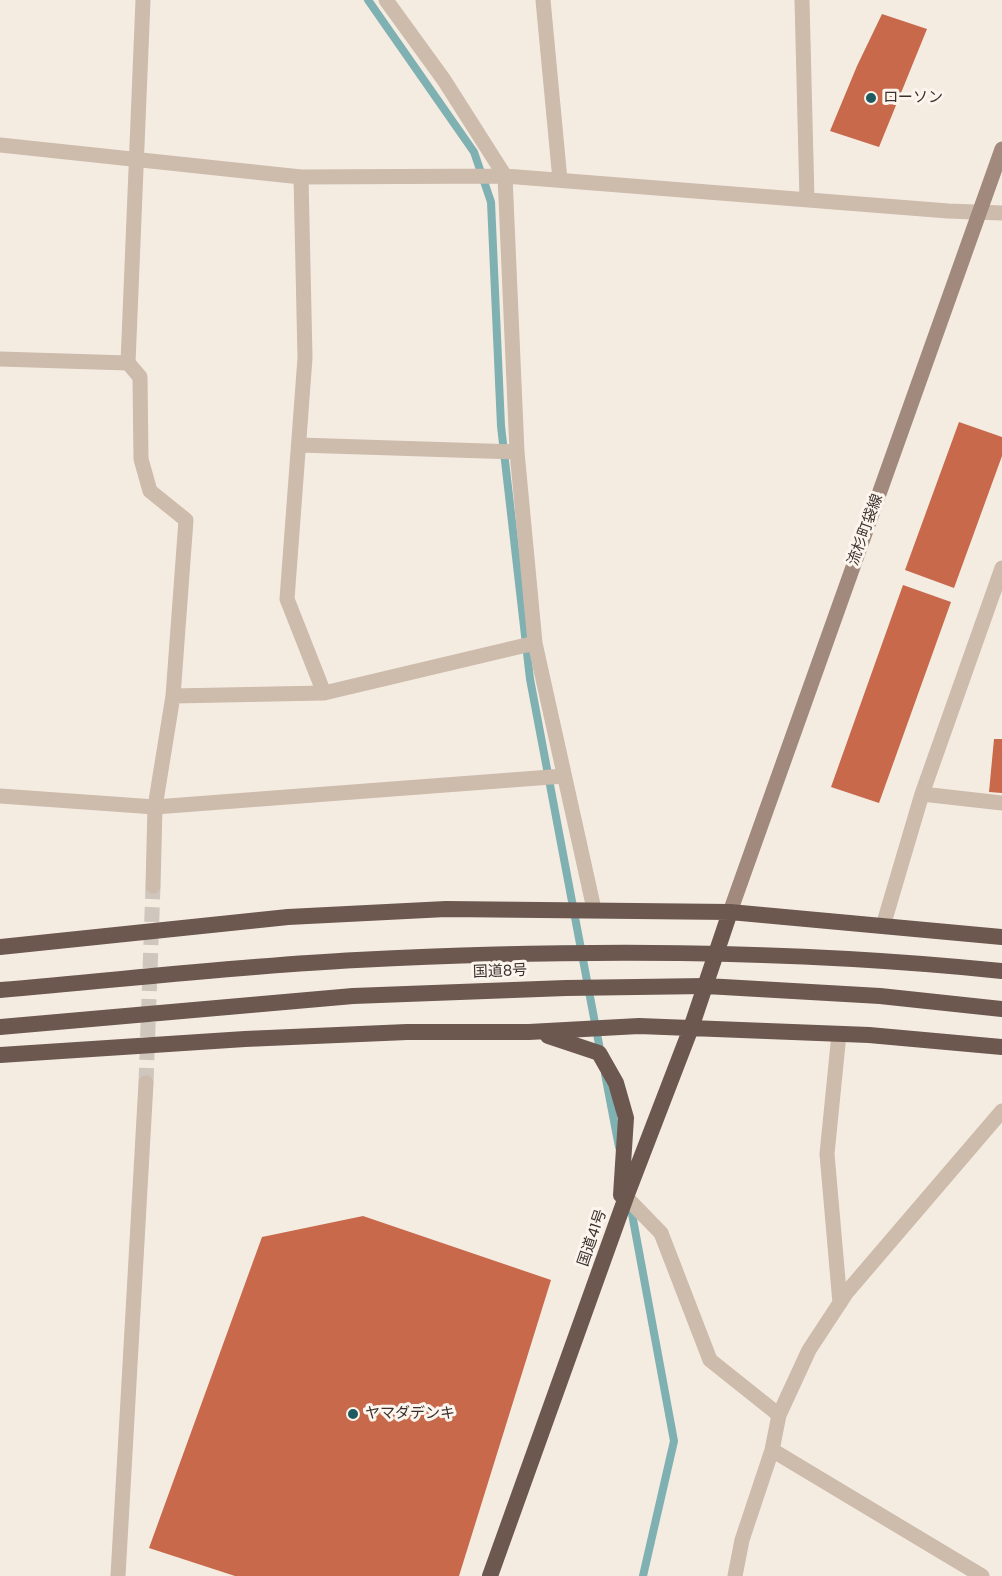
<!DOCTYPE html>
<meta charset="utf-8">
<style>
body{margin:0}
canvas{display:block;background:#f4ebe1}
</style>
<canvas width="1002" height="1576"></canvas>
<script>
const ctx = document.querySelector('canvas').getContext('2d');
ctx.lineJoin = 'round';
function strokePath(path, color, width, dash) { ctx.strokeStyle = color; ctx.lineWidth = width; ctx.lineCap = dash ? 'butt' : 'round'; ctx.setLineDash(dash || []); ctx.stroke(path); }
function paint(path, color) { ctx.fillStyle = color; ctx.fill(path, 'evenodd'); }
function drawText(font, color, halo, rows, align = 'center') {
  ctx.font = font + ' Poppins,"Noto Sans JP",sans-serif'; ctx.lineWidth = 6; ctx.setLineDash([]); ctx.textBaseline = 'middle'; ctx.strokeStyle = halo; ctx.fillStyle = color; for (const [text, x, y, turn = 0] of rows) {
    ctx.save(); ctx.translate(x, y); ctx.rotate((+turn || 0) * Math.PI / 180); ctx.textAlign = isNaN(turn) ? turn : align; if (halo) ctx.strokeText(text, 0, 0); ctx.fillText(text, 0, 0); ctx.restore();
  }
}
strokePath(new Path2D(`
 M368,0L474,152L491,202L501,426L530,679L601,1055
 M605,1074L619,1147
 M630,1203L674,1441L643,1576`), '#7fb0b2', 8);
paint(new Path2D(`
 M882,14L927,29L879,147L830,131L857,66Z
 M959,422L1002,437V456L954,588L905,570Z
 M903,585L951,602L879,803L831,787Z
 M994,739H1002V793L989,792Z
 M363,1216L551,1280L459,1576H235L149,1548L262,1237Z`), '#c8694b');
strokePath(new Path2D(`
 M146,1083L153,886`), '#cfc6bd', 15, [15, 8]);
strokePath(new Path2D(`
 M143,0L128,363L140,377L141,459L150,491L186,520L173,696L155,807L153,886
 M386,0L444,80L505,176L517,452L535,643L594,909
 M543,0L560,180
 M802,0L807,200
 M0,145L301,177L505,176L948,211L1002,213
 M301,177L305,358L287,599L324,693
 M0,359L128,363
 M299,445L517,452
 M173,696L324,693L535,643
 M922,794L1002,803
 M0,796L155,807L564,776
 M883,926L922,794L1002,568
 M839,1034L827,1154L840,1303
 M626,1197L661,1233L710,1360L779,1415
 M772,1450L982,1576
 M118,1576L146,1083
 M735,1576L742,1540L772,1450L779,1415L809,1350L847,1292L1002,1111`), '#cdbbac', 15);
strokePath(new Path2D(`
 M730,912L1002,149`), '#a18a7d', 15);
strokePath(new Path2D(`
 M0,947L288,917L446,909L730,912L1002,937
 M706,986L880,996L1002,1009
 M548,1036L599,1053L616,1083L626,1118L621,1195
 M0,1055L245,1039L407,1032H529L639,1026L869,1035L1002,1047
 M490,1576L626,1197L691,1028L730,912`), '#6c584f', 16);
strokePath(new Path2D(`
 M0,990C119,980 238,966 357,960C575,949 785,949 1002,971
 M0,1027L353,996L566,988L706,986`), '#6c584f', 16);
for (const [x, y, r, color] of [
 [871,98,6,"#1f5a5e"],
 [353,1414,6,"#1f5a5e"]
]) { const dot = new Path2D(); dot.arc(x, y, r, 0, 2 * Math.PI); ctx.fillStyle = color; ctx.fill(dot); strokePath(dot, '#fbf5ee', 2); }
drawText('15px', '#3b302b', '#fbf5ee', [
 ["ローソン",883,98],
 ["ヤマダデンキ",365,1414]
], 'left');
drawText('15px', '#3b302b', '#fbf5ee', [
 ["流杉町袋線",866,530,-70],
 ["国道8号",500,972,-2],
 ["国道41号",593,1238,-71]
]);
</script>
